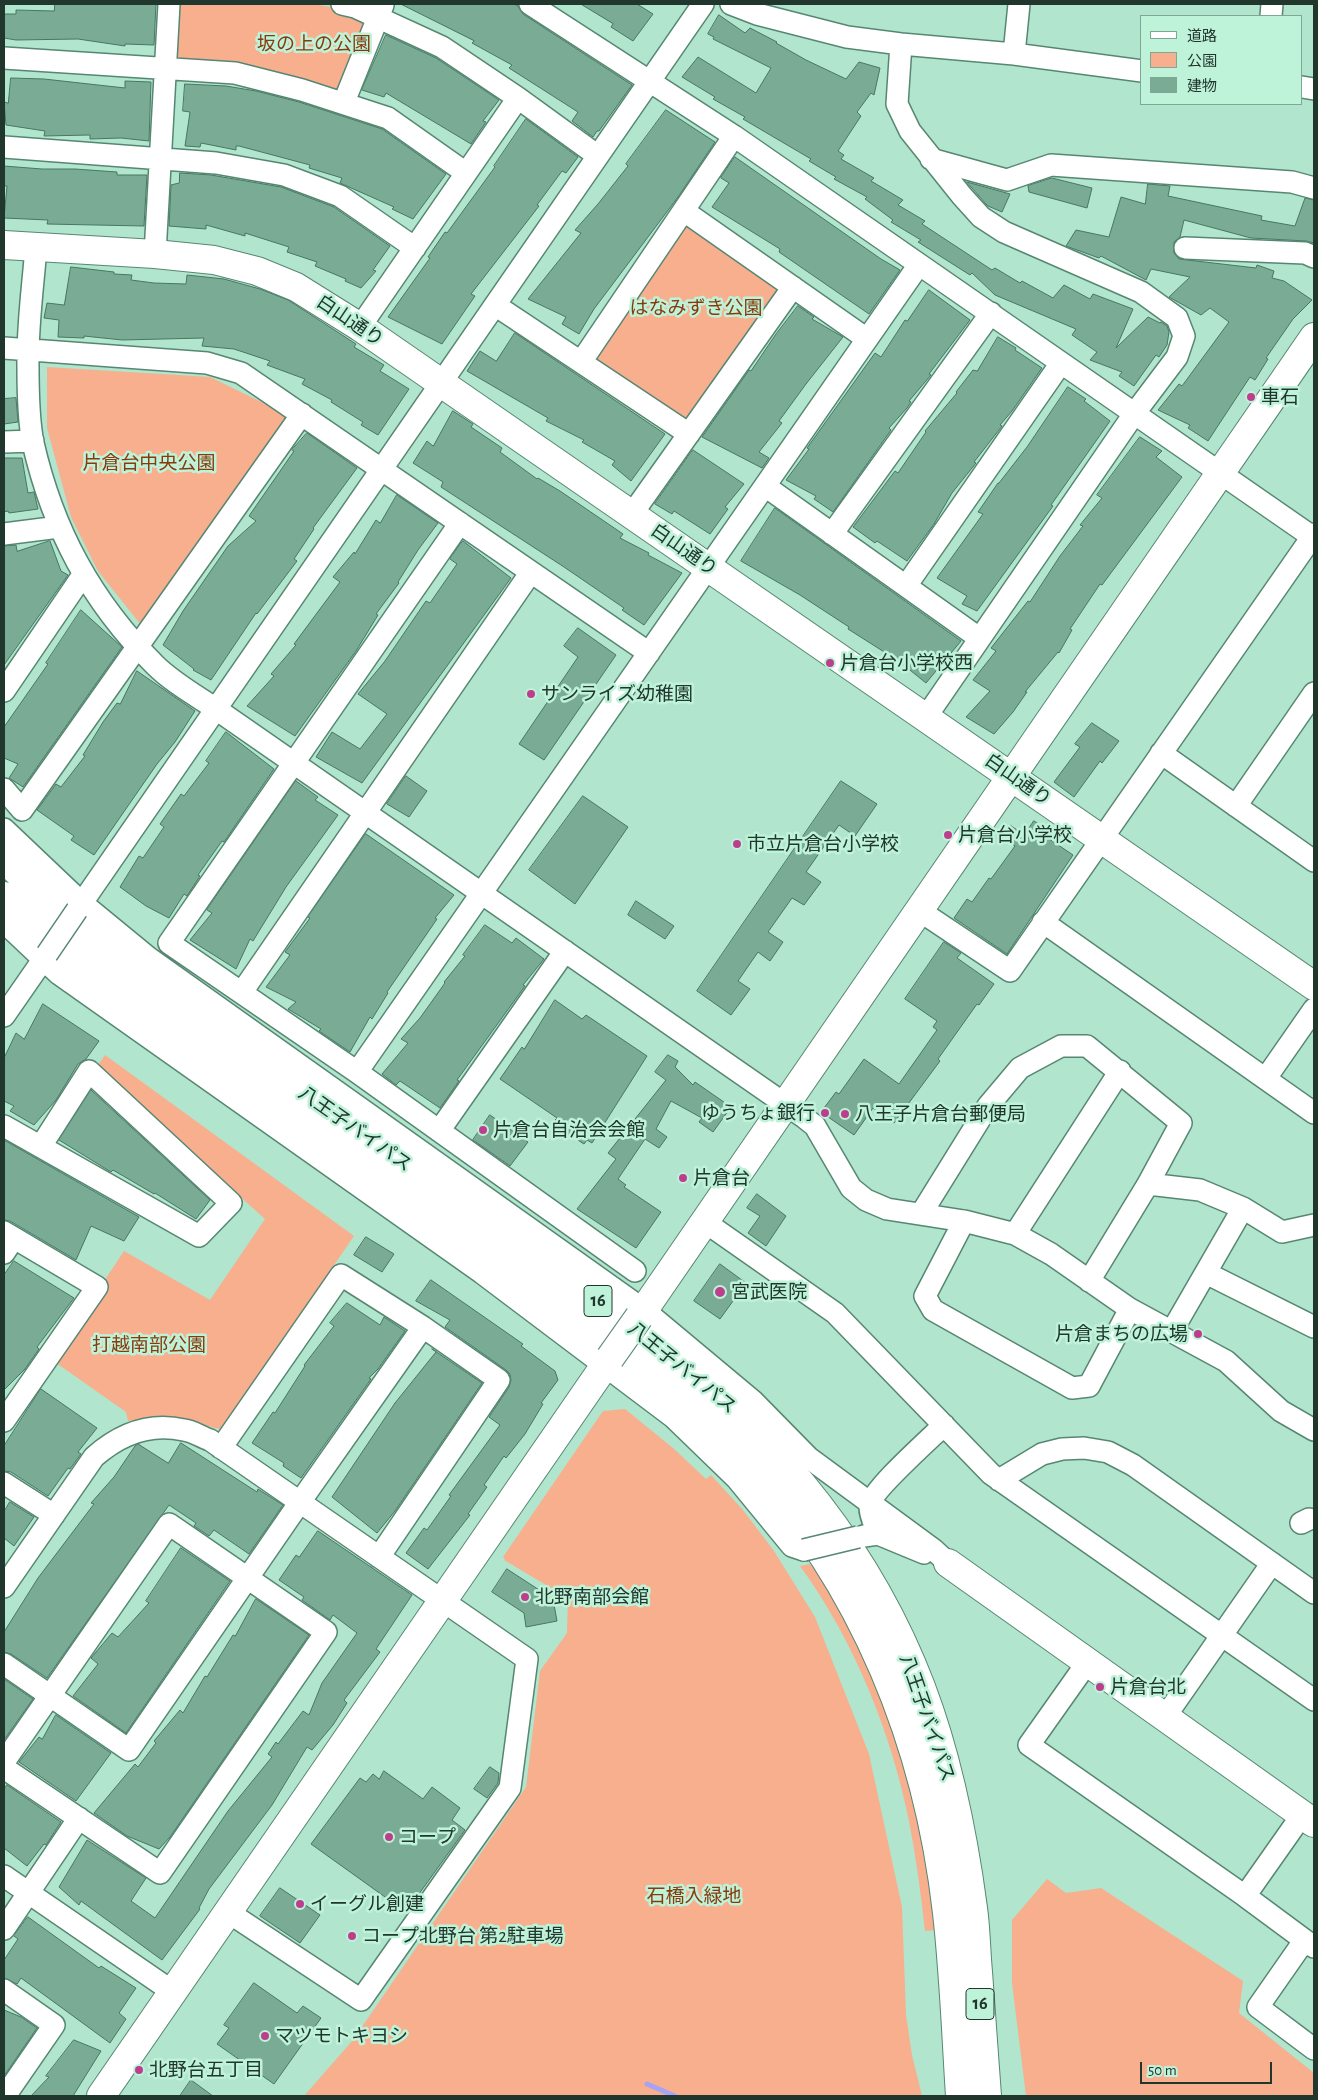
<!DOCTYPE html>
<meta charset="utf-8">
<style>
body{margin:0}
#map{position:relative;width:1318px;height:2100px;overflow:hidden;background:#b1e5cd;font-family:"Alegreya Sans","Noto Sans JP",sans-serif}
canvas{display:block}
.frame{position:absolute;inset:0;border:5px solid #21362d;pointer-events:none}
.legend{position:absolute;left:1140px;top:15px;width:162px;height:90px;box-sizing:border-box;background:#bef3da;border:1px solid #7fa795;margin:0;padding:6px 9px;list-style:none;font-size:15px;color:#21362d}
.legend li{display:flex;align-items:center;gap:10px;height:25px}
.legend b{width:25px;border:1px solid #7fa795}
.scale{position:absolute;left:1140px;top:2062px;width:132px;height:22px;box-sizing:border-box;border:2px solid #21362d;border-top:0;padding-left:6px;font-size:15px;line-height:18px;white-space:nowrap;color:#21362d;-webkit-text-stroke:4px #bef3da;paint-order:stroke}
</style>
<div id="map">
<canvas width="1318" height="2100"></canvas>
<div class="frame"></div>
<ul class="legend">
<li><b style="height:6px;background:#fff"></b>道路</li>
<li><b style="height:14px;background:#f7af8e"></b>公園</li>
<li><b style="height:14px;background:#79ab95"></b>建物</li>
</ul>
<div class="scale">50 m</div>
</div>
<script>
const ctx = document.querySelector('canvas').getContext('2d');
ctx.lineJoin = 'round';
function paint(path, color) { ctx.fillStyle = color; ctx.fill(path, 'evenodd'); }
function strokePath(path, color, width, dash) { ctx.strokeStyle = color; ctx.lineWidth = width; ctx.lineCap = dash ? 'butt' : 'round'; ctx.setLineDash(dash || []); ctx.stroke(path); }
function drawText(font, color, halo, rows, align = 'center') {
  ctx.font = font + ' "Alegreya Sans","Noto Sans JP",sans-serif'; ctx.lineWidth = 5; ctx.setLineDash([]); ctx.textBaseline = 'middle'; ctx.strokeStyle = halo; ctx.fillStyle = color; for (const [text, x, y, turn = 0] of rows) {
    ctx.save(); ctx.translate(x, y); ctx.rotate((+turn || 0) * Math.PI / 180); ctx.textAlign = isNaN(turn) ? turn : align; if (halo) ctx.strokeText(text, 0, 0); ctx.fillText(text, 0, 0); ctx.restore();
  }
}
paint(new Path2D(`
 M180,4H313L337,8L367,19L338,95L177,59Z
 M685,220L781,288L689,422L590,359Z
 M47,367L210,377L290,416L141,625L98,571L71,517L47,428Z
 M105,1055L354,1236L221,1429C209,1428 199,1421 187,1419C167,1415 148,1418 128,1421L126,1412L52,1360L124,1251L210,1300L265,1219L109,1079L111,1075L98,1065Z
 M625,1409L673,1448L706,1479L711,1475L743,1510L774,1551L815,1617L869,1754L902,1907L906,2015L912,2055L922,2096H304L353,2040L526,1787L540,1671L567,1633L568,1598L504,1560L505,1559L503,1557L603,1411Z
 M810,1564L812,1567L815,1565L865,1650L911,1776L938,1930L925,1931C921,1894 916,1857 909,1821C891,1732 854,1640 800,1566Z
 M1047,1879L1066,1893L1101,1888L1243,1981L1239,2013L1314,2073V2096H1026L1012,1983V1920Z`), '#f7af8e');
strokePath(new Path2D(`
 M647,2084L675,2096`), '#a6a2f6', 5);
const building = new Path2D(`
 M55,4H156L154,45L125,44V46L78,39L16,40L4,38V14H16V10L54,11Z
 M401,4H514L518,6L523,14L632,85L599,131H597L593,137L572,121L578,112L509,68L512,65L472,43L474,41Z
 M581,4H637L653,14L633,41L611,27L613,24Z
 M719,15L745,33L750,28L777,42L776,43L806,60L846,79L859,62L880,68L874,95L871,93L857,112L861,116L838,151L844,155L841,159L874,178L871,181L903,200L898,205L925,221L922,224L992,270L995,268L1020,283L1022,281L1053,298L1064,285L1090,299L1093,294L1133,309L1116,348L1148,317L1160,323L1161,322L1167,326L1169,332L1167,345L1159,357L1156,355L1134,386L1119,376L1122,372L1090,360L1097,352L1072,335L1076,329L995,295L972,273L970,275L918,242L921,240L891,222L893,220L865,199L867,197L834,179L836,177L809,161L811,159L743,119L745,117L713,99L715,97L682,77L698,57L756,93L771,68L713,39L714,37L708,34Z
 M386,35L436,58L499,100L483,121L486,122L471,144L386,93L384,97L362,90Z
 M11,78L44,79L125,88V81L151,82L149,141L121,138L90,139V135L44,136L45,131L6,125L4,102L8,103Z
 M185,84L226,86L256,91L299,102L382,129L446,174L413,219L392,209L394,207L340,183L342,178L309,168L310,165L239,146H236V150L201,143L200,147L185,146L190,112L183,111Z
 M666,110L715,142L678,197L594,309L579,334L562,324L566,317L528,299L581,233L575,230L598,204L628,166L626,164Z
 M526,119L578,157L566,173L562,171L537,205L539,206L471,294L475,296L442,344L388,317L430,258L428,257L445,232L447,233L495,167L494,166Z
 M735,157L881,259L900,270L869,314L779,252L780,249L712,207L729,183L721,178Z
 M4,166L42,169H75L117,172V175H147L144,226L47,224L48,220L4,218L7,186H4Z
 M180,173L211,175L281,187L334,207L390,246L373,270L376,271L361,288L345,281L346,279L315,266L317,262L287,252L289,247L245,233V236L206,225V229L169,226L171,185L179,183Z
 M1052,178L1092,188L1087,208L1029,192L1028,186Z
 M967,182L1010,194L1002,212L988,206Z
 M1148,184L1170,186L1168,196L1262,216L1261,220L1295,226L1305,198L1314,200V243L1306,241L1251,238L1184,220L1180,237L1174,242V253L1179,259L1256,268L1257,265L1274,271L1272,278L1284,281L1312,300L1293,319L1266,358L1268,359L1255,380L1250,377L1208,441L1188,428L1190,425L1158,410L1179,384L1182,386L1229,322L1210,308L1201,315L1169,297L1190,277L1151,269L1146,280L1101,256L1099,258L1066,246L1076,230L1109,237L1121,197L1145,204Z
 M71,267L114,272V274L132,275L131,280L154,283L186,284L187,275L224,279L260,289L288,300L356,344L354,347L384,365L380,371L409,389L378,435L361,425L363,422L331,402L332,400L302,384L305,379L267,365L270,361L234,349L202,346L204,338L122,340L84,336V338L58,337L59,320L44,318L47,303L64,305Z
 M929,290L970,320L929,374L931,375L909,401L911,402L907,408L889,428L891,430L833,512L814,499L816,496L786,480L809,449L807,448L875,353L881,357L905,320L907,321Z
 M798,306L814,317L812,319L843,337L806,384L779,421L782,423L759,452L769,458L762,468L702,437L749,370L751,371L776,334Z
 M515,333L665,434L631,481L612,465L615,461L582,442L584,440L546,421L548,418L467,371L480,351L496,361Z
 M998,337L1016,348L1015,350L1042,368L1012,411L1000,425L1002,426L999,430L974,462L976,463L952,493L934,524L907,561L877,541L875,543L853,527L895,471L898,473L926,432L925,431L957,393L956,392L973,370L977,371Z
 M1068,387L1086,399L1084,401L1110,421L1051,505L1053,506L977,611L962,604L967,596L937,578L983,514L978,512L998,483H999L1027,447Z
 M16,398L18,422L4,424V399Z
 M453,411L473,424L471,427L502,448L500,452L537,479L538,478L560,491L623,534L620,538L649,553L648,555L682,573L644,625L622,610L624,608L564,567L441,487L443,482L413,463L427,441L433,446Z
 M307,433L357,468L313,528L314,529L294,559L297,561L257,614L256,613L211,680L193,670L194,669L163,645L183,611L228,546L256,521L249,516L294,451L292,450Z
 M1140,437L1162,451L1156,457L1182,477L1102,585L1100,584L1070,629L1072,630L1059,653L1058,652L1025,692H1027L1013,712L994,734L966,717L990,691L973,680L996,651L991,648L1028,601L1030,602L1060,556L1083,526L1080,525L1102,498L1097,495Z
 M693,450L744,484L725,507L728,509L710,534L674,511L672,514L655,504Z
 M4,458H22L28,493L34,492L38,509L9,513L8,511L4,512Z
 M397,495L438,523L418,550L398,582L399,583L376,614L378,615L356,651L295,736L247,706L274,676L271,674L296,645L294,644L340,582L333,577L354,552L355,554L376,520L380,523Z
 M775,508L961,641L926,683L900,662L848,629L849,627L800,595L741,561Z
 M50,541L61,571L68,575L4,665V546L16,545L17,551Z
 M463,541L511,578L362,783L316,757L332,732L360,749L387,714L358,694L385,661L426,601L430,603L457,564L450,559Z
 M81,610L122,647L23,787L9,778L18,764L4,758V727L48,664L46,663Z
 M578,628L616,655L544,760L519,744L578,657L564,646Z
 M137,671L195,711L175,742L157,764L94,855L71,840L74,836L37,810L56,784L61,787L85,756L83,755L103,722L117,703L120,704Z
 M1092,723L1119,741L1102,763L1100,761L1074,797L1054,782L1080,747L1075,744Z
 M226,732L274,769L224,842L222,841L198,875L200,876L187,896L184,894L169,918L146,906L120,887L139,856L143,858L164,827L160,824L181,794L184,796L209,763L206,761Z
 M406,776L427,791L409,817L387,804Z
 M296,781L318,797L315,800L338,815L286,887L253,941L250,939L236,969L190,940L212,913L207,910Z
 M841,781L877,804L855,836L839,825L806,872L821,882L804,905L792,898L768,932L783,942L770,961L758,952L738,981L750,989L731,1015L697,991Z
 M583,796L628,827L575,904L529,870Z
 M1034,821L1045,828L1042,834L1073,855L1007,954L954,918L967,899L972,902L989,878L991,879L1015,846L1002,837L1010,825L1024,835Z
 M366,834L454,895L435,918L437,919L387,992L388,993L372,1019L370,1017L350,1052L319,1031L321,1029L288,1009L296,1002L266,987L290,955L285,952L310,918L308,917Z
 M636,901L674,926L665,939L628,915Z
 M485,925L512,943L516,938L544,959L523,985L525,986L457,1080L459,1081L440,1108L400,1081L396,1085L382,1074L408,1043L401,1039L420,1018L445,983L444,982L465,956L463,955Z
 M944,942L961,953L957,958L994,984L979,1005L977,1004L938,1059L940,1061L894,1123L873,1108L854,1135L821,1112L836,1092L839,1094L864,1059L899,1084L937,1030L933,1027L937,1021L905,999Z
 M555,1000L582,1019L586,1015L647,1056L592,1143L587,1140L584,1144L559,1128L561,1124L555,1120L557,1118L500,1079L522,1047L524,1049Z
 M43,1004L99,1041L86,1059L78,1064L56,1100L34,1125L10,1111L14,1106L4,1101V1058L16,1033L24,1039Z
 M668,1055L678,1061L675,1067L693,1085L695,1082L731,1107L713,1132L699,1122L702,1118L671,1101L656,1129L667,1137L659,1148L645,1139L618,1179L626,1185L624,1187L661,1212L636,1248L577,1209L616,1159L608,1153L666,1080L655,1072Z
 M91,1090L210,1200L196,1219L155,1193L154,1194L113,1170L111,1172L59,1140Z
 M490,1115L528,1142L510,1166L473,1140Z
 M4,1140L139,1217L124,1241L91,1226L76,1260L10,1221L4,1220Z
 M757,1194L786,1216L766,1246L748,1233L760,1216L747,1208Z
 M366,1237L394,1254L382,1272L354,1255Z
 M14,1261L74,1298L37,1347L39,1349L25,1369L4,1390V1275Z
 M720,1264L746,1283L720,1319L694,1301Z
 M431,1280L523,1344L521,1346L555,1371L558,1380L541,1403L543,1404L525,1434L506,1458L504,1456L484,1485L487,1487L468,1514L470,1515L428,1569L406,1553L424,1528L427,1530L451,1496L449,1495L500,1425L489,1417L509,1387L511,1380L510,1374L506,1370L445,1327L450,1320L416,1301Z
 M347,1303L380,1325L384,1317L405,1331L378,1369L369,1378L371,1379L301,1478L283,1466L284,1463L252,1443L273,1412L275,1413L305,1366L304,1365L334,1326L330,1323Z
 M432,1349L482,1383L395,1511L377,1533L332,1497L395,1403L436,1352Z
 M41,1389L97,1428L78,1452L81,1454L70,1469L68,1468L48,1496L11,1472L4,1471V1446Z
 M181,1443L257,1492L258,1489L261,1491L283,1505L249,1554L214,1530L209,1536L194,1526L196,1523L169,1505L47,1678L11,1654L4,1652V1632L38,1578L94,1504L91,1503L114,1477L135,1446L138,1444L168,1463Z
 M10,1502L34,1517L14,1546L4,1538V1512Z
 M318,1531L412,1595L376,1649L380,1652L344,1700L347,1703L333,1725L312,1750L307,1747L272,1805L209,1889L199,1908L200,1909L162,1960L81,1901L79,1905L59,1887L87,1840L146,1878L131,1901L155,1918L228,1811L272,1757L268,1754L276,1742L278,1744L303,1711L309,1715L322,1683L357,1633L333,1615L330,1620L302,1600L304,1597L279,1580L296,1555L299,1557Z
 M181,1548L230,1581L126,1733L73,1696L98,1664L91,1658L112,1633L118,1637L149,1603L146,1601Z
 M507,1569L553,1599L557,1621L526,1627L524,1613L492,1592Z
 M256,1599L309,1635L170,1837L159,1849L127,1836L94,1813L135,1764L138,1767L156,1743L154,1741L180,1710L183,1713L205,1676L207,1677L233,1635L235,1636Z
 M4,1679L33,1699L4,1740Z
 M56,1715L111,1753L76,1801L19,1762L39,1737L42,1739Z
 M490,1767L499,1773L498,1783L487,1798L474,1789Z
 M384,1771L423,1799L432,1787L460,1808L452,1820L465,1830L406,1912L311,1844L360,1778L366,1782L373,1774L379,1779Z
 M7,1785L61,1822L46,1845L44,1844L27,1866L4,1848V1790Z
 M280,1888L320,1915L300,1943L260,1916Z
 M28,1917L99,1968L101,1966L136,1988L119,2013L126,2019L110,2043L21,1978L17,1984L4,1978V1960L18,1939L14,1936Z
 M254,1983L297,2013L303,2006L321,2018L274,2084L217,2044L229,2028L224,2025Z
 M4,2010L21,2017L37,2028L4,2076Z
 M74,2040L101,2051L73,2096H31L49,2077L46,2076Z
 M191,2080L213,2096H180Z`);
paint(building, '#79ab95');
strokePath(building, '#467762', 1);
const street = new Path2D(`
 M342,4L355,7L442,47L518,98L598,156
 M530,4L734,136L1314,538
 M731,4L757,14L847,37L901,44L1014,54L1142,71
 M1271,16L1272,4
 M901,44L897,104L910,131L962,196L981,217L1004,232L1141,292L1177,318L1184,336L1177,357L1134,414L926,717
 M1014,54L1019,4
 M4,58L235,73L302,90L388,118L466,173
 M1302,87L1314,89
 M344,102L383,5
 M4,147L216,163L284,175L340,196L415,248
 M931,159L1007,180L1051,165L1292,182L1314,188
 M684,211L867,339
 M36,247C33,287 27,327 28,367C28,388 29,423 33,443C53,530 91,601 155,665C172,682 195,695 216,709L805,1118L815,1126L851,1188L866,1200L887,1209L964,1221L1015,1234L1051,1254L1130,1309L1226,1361L1281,1411L1314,1430
 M1185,248L1305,253L1314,257
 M155,254L169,4
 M495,305L689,434
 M360,327L518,98
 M4,348L207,363L241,373L649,653
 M581,362L734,136
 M4,442L33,441
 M765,486L979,638
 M632,514L793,287
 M460,523L169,943L357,1072L635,1271
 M4,534L59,527
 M832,534L991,313
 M906,586L1061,363
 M4,691L83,575
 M1161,753L1314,861
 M4,789L22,810L302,414
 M1236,806L1314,693
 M4,829L82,903L149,958L644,1310L753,1401L809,1458L934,1550L948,1563
 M77,910L703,4
 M920,911L1010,971L1314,534
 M4,922L59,974L482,1273L673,1417L737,1479L792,1546L804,1550
 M1043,922L1314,1113
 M242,992L531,572
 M4,1016L47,954
 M357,1072L918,266
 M1266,1078L1314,1009
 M4,1126L199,1236L231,1203L89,1071L41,1146
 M439,1131L565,951
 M1148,1184L1200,1190L1243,1208L1282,1232L1314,1225
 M921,1214L988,1106L1020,1068L1061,1046H1087L1181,1123L1148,1184L1089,1281
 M964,1221L925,1296L933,1310L1072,1388L1089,1386L1130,1309
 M705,1222L835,1313L991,1474L1314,1700
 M4,1232L97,1287L4,1421
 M1015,1234L1120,1071
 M4,1253L14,1238
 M1206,1273L1314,1327
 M1172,1331L1243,1208
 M221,1448L341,1275L423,1327L499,1380L379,1557
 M999,1480L1042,1454L1062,1449L1084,1448L1108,1452L1133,1465L1314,1593
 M4,1483L54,1515
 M1301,1523L1309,1519
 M878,1534C875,1525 869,1514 870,1505C872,1490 931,1438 944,1425
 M864,1536L878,1534L924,1553
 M4,1587L94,1457C120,1434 149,1422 184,1430C193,1431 201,1437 210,1440L527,1659L510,1788L361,2000L228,1912
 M1087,1663L1029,1745L1245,1896
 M4,1664L129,1750L300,1502L423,1327
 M1165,1717L1272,1563
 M4,1762L169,1524L326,1632L160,1873L4,1768
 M1302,1815L1245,1896L1314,1947
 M4,1876L173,1992
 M4,1929L79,1818
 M1304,1941L1258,2007L1314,2049
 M4,1990L54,2025L5,2096`);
const secondary = new Path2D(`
 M4,245L155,254L214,260L257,271L296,287L360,327L1314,986
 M639,1317L1314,337
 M948,1563L1314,1823
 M101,2096L610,1358`);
const highway = new Path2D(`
 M4,858C45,901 90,938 137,974L657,1345C774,1436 868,1548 921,1687C948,1758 963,1833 973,1908C976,1929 976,1951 978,1972C981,2014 984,2055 987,2096
 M4,896L78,962L121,995L641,1365C678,1395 714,1425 747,1459C864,1583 928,1745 947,1913C954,1974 956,2035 960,2096`);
strokePath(street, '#568772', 24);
strokePath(secondary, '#568772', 30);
strokePath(highway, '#568772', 30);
strokePath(street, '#fff', 21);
strokePath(secondary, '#fff', 28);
strokePath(highway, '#fff', 28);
const streetBridge = new Path2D(`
 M47,954L77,910
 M804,1550L858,1537`);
const secondaryBridge = new Path2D(`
 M610,1358L639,1317`);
strokePath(streetBridge, '#568772', 24, []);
strokePath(secondaryBridge, '#568772', 30, []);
strokePath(streetBridge, '#fff', 21);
strokePath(secondaryBridge, '#fff', 28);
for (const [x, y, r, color] of [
 [1251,397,5,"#bc3f8e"],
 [830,663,5,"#bc3f8e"],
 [531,694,5,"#bc3f8e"],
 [948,835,5,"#bc3f8e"],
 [737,844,5,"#bc3f8e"],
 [825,1113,5,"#bc3f8e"],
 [845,1114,5,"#bc3f8e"],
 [483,1130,5,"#bc3f8e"],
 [683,1178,5,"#bc3f8e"],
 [720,1292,6,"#bc3f8e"],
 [1198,1334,5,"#bc3f8e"],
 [525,1597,5,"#bc3f8e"],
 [1100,1687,5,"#bc3f8e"],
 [389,1837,5,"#bc3f8e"],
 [300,1904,5,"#bc3f8e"],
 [352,1936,5,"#bc3f8e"],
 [265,2036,5,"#bc3f8e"],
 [139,2070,5,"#bc3f8e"]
]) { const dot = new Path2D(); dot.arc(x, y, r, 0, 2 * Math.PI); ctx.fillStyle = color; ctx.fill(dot); strokePath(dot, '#bef3da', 2); }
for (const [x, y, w] of [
 [598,1301,28],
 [980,2004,28]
]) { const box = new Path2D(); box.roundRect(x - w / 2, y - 15.5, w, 31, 4); ctx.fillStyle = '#bef3da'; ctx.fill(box); strokePath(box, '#21362d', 1); }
drawText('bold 18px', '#21362d', null, [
 ["16",598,1301],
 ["16",980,2004]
]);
drawText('19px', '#883a0c', '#bef3da', [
 ["坂の上の公園",314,44],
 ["はなみずき公園",696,308],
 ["片倉台中央公園",149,463],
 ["打越南部公園",149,1345],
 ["石橋入緑地",694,1896]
]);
drawText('19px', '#21362d', '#bef3da', [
 ["白山通り",350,321,34],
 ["白山通り",684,550,35],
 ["白山通り",1018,780,35],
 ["八王子バイパス",355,1129,35],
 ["八王子バイパス",682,1368,39],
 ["八王子バイパス",927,1718,71]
]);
drawText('19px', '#21362d', '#bef3da', [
 ["車石",1261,397],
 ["片倉台小学校西",840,663],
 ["サンライズ幼稚園",541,694],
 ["片倉台小学校",958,835],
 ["市立片倉台小学校",747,844],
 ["ゆうちょ銀行",815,1113,"right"],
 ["八王子片倉台郵便局",855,1114],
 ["片倉台自治会会館",493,1130],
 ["片倉台",693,1178],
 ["宮武医院",731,1292],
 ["片倉まちの広場",1188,1334,"right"],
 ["北野南部会館",535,1597],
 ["片倉台北",1110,1687],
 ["コープ",399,1837],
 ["イーグル創建",310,1904],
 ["コープ北野台 第2駐車場",362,1936],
 ["マツモトキヨシ",275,2036],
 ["北野台五丁目",149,2070]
], 'left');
</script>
